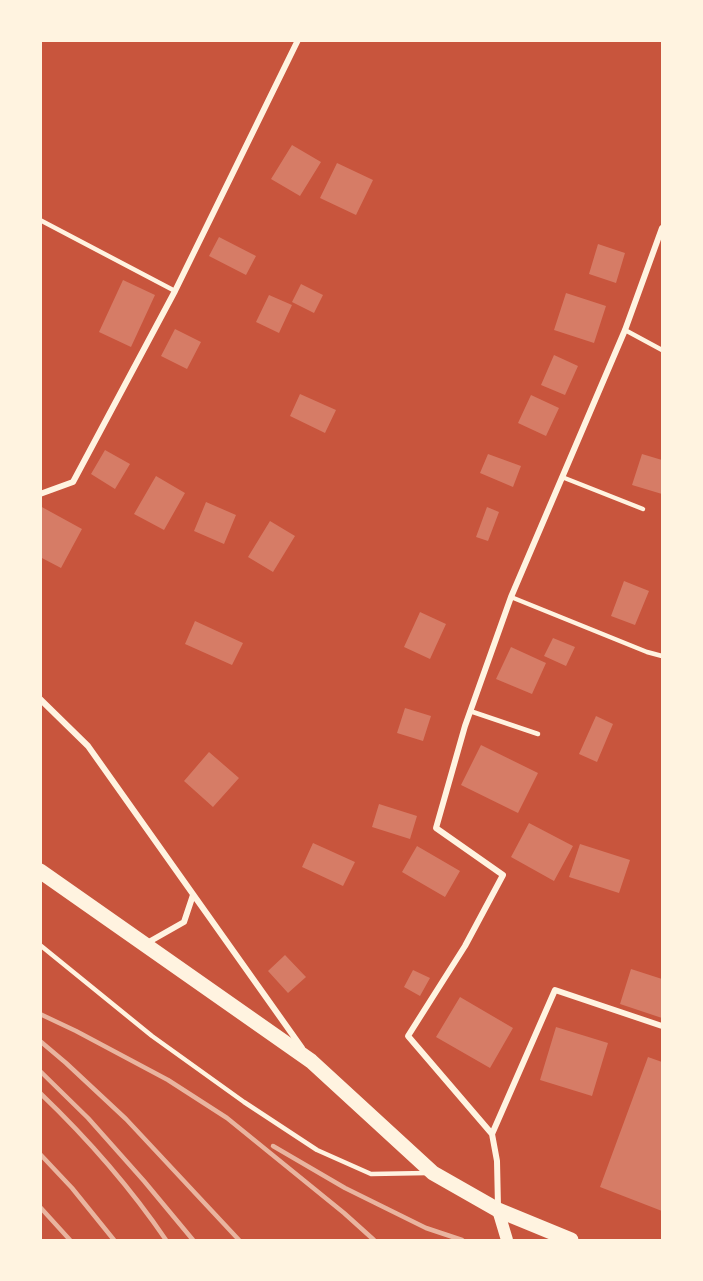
<!DOCTYPE html>
<style>
body{margin:0}
#map{position:relative;width:703px;height:1281px;overflow:hidden;background:#c8553d;font-family:Helvetica,sans-serif}
canvas{display:block}
.frame{position:absolute;inset:0;border:42px solid #fff3e0;pointer-events:none}
</style>
<div id="map">
<canvas width="703" height="1281"></canvas>
<div class="frame"></div>
</div>
<script>
const ctx = document.querySelector('canvas').getContext('2d');
ctx.lineJoin = 'round';
function paint(path, color) { ctx.fillStyle = color; ctx.fill(path, 'evenodd'); }
function strokePath(path, color, width, dash) { ctx.strokeStyle = color; ctx.lineWidth = width; ctx.lineCap = dash ? 'butt' : 'round'; ctx.setLineDash(dash || []); ctx.stroke(path); }
paint(new Path2D(`
 M292,145L321,162L300,196L271,179Z
 M337,163L373,180L356,215L320,198Z
 M219,237L256,256L246,275L209,256Z
 M598,244L625,253L616,283L589,274Z
 M123,280L155,295L131,347L99,332Z
 M301,284L323,295L314,313L292,302Z
 M566,293L606,306L594,343L554,330Z
 M269,295L292,305L279,333L256,322Z
 M175,329L201,342L187,369L161,356Z
 M554,355L578,366L565,395L541,385Z
 M300,394L336,410L325,433L290,416Z
 M531,395L559,408L546,436L518,423Z
 M105,450L130,464L115,489L91,474Z
 M488,454L521,466L513,487L480,473Z
 M642,454L662,460V494L632,485Z
 M156,476L185,493L164,530L134,514Z
 M206,502L236,515L224,544L194,531Z
 M40,506L82,529L61,568L40,557Z
 M487,507L499,512L488,541L476,537Z
 M270,521L295,536L273,572L248,557Z
 M624,581L649,591L635,625L611,616Z
 M420,612L446,624L430,659L404,647Z
 M195,621L243,643L232,665L185,644Z
 M553,638L575,647L566,666L544,656Z
 M511,647L546,663L532,694L496,679Z
 M405,708L431,716L423,741L397,733Z
 M596,716L613,724L597,762L579,754Z
 M481,745L538,773L518,813L461,785Z
 M209,752L239,778L213,807L184,781Z
 M379,804L417,816L410,839L372,827Z
 M529,823L573,846L554,881L511,857Z
 M313,843L355,862L343,886L302,867Z
 M580,844L630,860L619,893L569,877Z
 M417,846L460,871L445,897L402,872Z
 M285,955L306,977L288,993L268,971Z
 M631,969L662,979V1018L620,1004Z
 M413,970L430,978L420,996L404,987Z
 M460,997L513,1028L490,1068L436,1037Z
 M556,1027L608,1043L592,1096L540,1080Z
 M648,1057L662,1062V1211L600,1187Z`), '#d67c66');
strokePath(new Path2D(`
 M40,220L175,291
 M625,330L662,350
 M562,477L643,509
 M511,597L647,652L662,656
 M470,711L538,734
 M40,945L152,1036L244,1102L317,1150L371,1174L427,1173`), '#fff3e0', 4.5);
strokePath(new Path2D(`
 M40,494L73,482L175,291L298,40
 M40,699L88,746L302,1048
 M147,943L184,922L193,895
 M492,1134L555,990L662,1026
 M498,1207L497,1161L492,1134L408,1036L465,946L503,875L436,828L465,726L511,597L625,330L662,228`), '#fff3e0', 6);
strokePath(new Path2D(`
 M498,1210L507,1240`), '#fff3e0', 12);
strokePath(new Path2D(`
 M40,871L311,1061L433,1173L498,1210L571,1240`), '#fff3e0', 15);
strokePath(new Path2D(`
 M40,1014L76,1031L168,1080L227,1118L344,1213L374,1240
 M40,1041L66,1063L126,1119L239,1240
 M40,1071L88,1118L144,1181L193,1240
 M40,1093C87,1138 130,1187 166,1240
 M273,1146L345,1188L426,1228L462,1240
 M40,1154L72,1188L114,1240
 M40,1207L70,1240`), '#e9b49f', 4.5);
</script>
